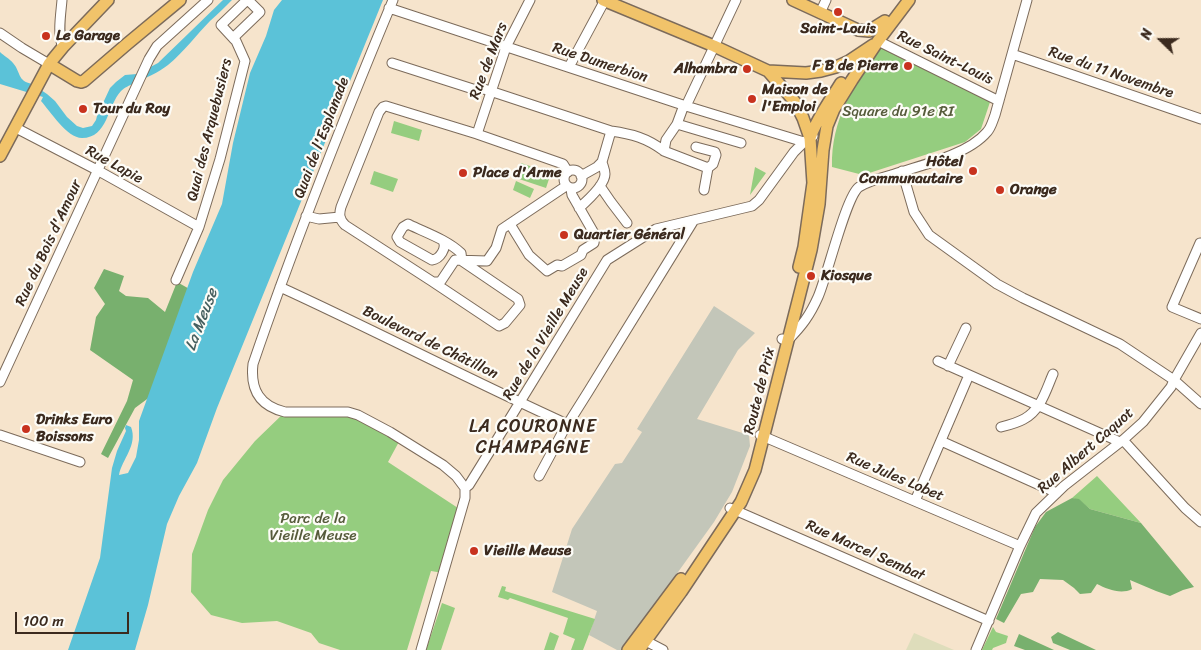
<!DOCTYPE html>
<meta charset="utf-8">
<style>
body{margin:0}
#map{position:relative;width:1201px;height:650px;overflow:hidden;background:#f6e4cc;font-family:Sriracha,sans-serif}
canvas{display:block}
.north{position:absolute;left:1136px;top:15px;width:50px;height:50px;-webkit-text-stroke:4px #fdfcf7;paint-order:stroke;rotate:292deg;font-size:14px;font-weight:700;line-height:20px;text-align:center;color:#3b2a1e}
.north::after{content:'';display:block;margin:auto;width:18px;height:22px;background:#3b2a1e;clip-path:polygon(50% 0,100% 100%,50% 72%,0 100%)}
.scale{position:absolute;left:15px;top:612px;width:114px;height:22px;box-sizing:border-box;border:2px solid #3b2a1e;border-top:0;padding-left:6px;font-size:15px;line-height:18px;white-space:nowrap;color:#3b2a1e;-webkit-text-stroke:4px #fdfcf7;paint-order:stroke}
</style>
<div id="map">
<canvas width="1201" height="650"></canvas>
<div class="north">N</div>
<div class="scale">100 m</div>
</div>
<script>
const ctx = document.querySelector('canvas').getContext('2d');
ctx.lineJoin = 'round';
function paint(path, color) { ctx.fillStyle = color; ctx.fill(path, 'evenodd'); }
function strokePath(path, color, width, dash) { ctx.strokeStyle = color; ctx.lineWidth = width; ctx.lineCap = dash ? 'butt' : 'round'; ctx.setLineDash(dash || []); ctx.stroke(path); }
function drawText(font, color, halo, rows, align = 'center') {
  ctx.font = font + ' Sriracha,sans-serif'; ctx.lineWidth = 4.5; ctx.setLineDash([]); ctx.textBaseline = 'middle'; ctx.strokeStyle = halo; ctx.fillStyle = color; for (const [text, x, y, turn = 0] of rows) {
    ctx.save(); ctx.translate(x, y); ctx.rotate((+turn || 0) * Math.PI / 180); ctx.textAlign = isNaN(turn) ? turn : align; if (halo) ctx.strokeText(text, 0, 0); ctx.fillText(text, 0, 0); ctx.restore();
  }
}
paint(new Path2D(`
 M914,633L954,650H906Z`), '#deddbb');
paint(new Path2D(`
 M714,306L755,333L738,350L697,419L749,435L750,446L732,492L714,522L622,650H617L589,635L597,611L552,592L572,529L615,464L622,463L642,432L637,429Z`), '#c3c6b9');
paint(new Path2D(`
 M879,47L990,102L981,129L965,142L863,175L832,167C831,119 854,85 879,47Z
 M394,121L422,130L419,141L391,133Z
 M521,163L551,173L546,188L516,178Z
 M755,167L766,173L750,195Z
 M374,171L398,179L393,192L370,184Z
 M516,181L534,189L530,198L513,190Z
 M285,412H348L401,438L388,462L461,510L443,573L431,571L407,650H340L319,643L311,633L277,621L242,623L211,615L191,592L192,554L208,510L223,480L255,441Z
 M1097,476L1141,523L1090,509L1079,500L1072,498Z
 M502,586L506,587L505,591L595,619L583,650H571L575,639L563,634L568,618L510,598L508,600L498,597Z
 M442,603L455,608L441,650H426Z
 M993,627L996,632L1008,636L1006,643L993,648L992,650H982Z
 M550,632L559,636L554,650H544Z`), '#95cd7f');
paint(new Path2D(`
 M104,269L124,276L119,291L126,296L148,298L165,312L177,282L193,291L162,388L135,408L108,458L101,454L127,401L133,380L90,350L96,317L105,304L94,288Z
 M1072,498L1079,499L1090,509L1141,523L1194,587L1183,590L1170,596L1156,591L1130,580L1132,589C1121,595 1107,589 1097,584L1091,593L1080,594L1074,588L1063,580L1040,579L1033,592L1021,594L1004,623L996,619L1035,527L1046,512Z
 M1058,632L1096,650H1070L1053,643L1051,637Z
 M1019,634L1054,650H1025L1014,646Z`), '#78b06e');
paint(new Path2D(`
 M223,0H232C225,7 218,14 210,21C196,35 184,52 168,65C158,73 145,78 134,83C129,86 125,87 121,91C107,106 108,138 82,138C67,138 50,111 41,101L43,97L0,84V52C4,56 10,59 13,63C21,72 17,81 32,84L47,94L55,101L67,117L77,126L83,128L92,126L96,120L97,116L110,88L116,82L125,75L137,74L158,63Z
 M282,0H383L217,408L197,463L179,496L167,524L148,605L135,650H68L100,558L112,468L117,451L126,431L125,428L126,425L131,427C138,445 122,459 119,475L128,473L136,457L139,440V421L193,272L222,204L233,143L250,73L266,36L274,10Z`), '#5bc2d8');
const minor = new Path2D(`
 M62,0C61,13 57,35 63,47
 M393,0C343,120 295,241 253,364C250,390 260,406 285,412H348L358,415L390,432L443,465L456,476L465,488
 M389,8L686,106L804,142
 M820,13L826,0
 M0,33L22,48L49,64
 M233,38L221,25L247,0
 M878,41L999,101
 M1012,54L1201,119
 M392,63L476,90L484,89L611,131L602,162L597,167L581,176
 M569,67L605,0
 M684,105L677,124L741,143
 M686,106L736,0
 M677,124L666,140L664,151L708,168L713,164L716,155L715,152L696,147
 M16,128L97,170L199,227
 M611,131C632,134 647,138 664,151
 M477,134L506,47L530,0
 M564 179a9 9 0 1 1 18 0a9 9 0 1 1-18 0Z
 M902,171L914,212L929,235L997,284L1023,298L1120,344L1174,380L1201,404
 M566,186L502,229L496,248L487,261L455,260L441,281L438,282H433L345,225C339,219 339,214 341,207L379,112L383,107L386,106L477,134L563,164L568,172
 M600,186L611,202L627,223
 M704,190L708,168
 M579,208C587,201 605,185 605,174C605,170 603,166 602,162
 M306,216L319,219L340,217
 M510,224L529,255L547,271L557,265L562,266L581,255L583,250L594,243L595,235L572,195L571,189
 M1201,244L1200,243L1172,307L1201,319
 M176,280L199,227L220,159L245,61L236,41L233,38L260,12L248,0
 M433,282L499,326L505,323L520,305L518,299L462,261L461,253C447,240 427,233 410,225L408,224L403,227L397,237L400,242L432,260C440,259 447,248 443,241
 M280,287C376,331 470,380 567,424
 M782,339L788,340C802,326 810,315 818,297C827,277 846,196 859,187C869,181 880,178 891,175C919,166 968,155 987,132C991,128 993,120 995,115L1027,0
 M938,361L1120,442
 M948,366L966,328
 M0,382L149,59L157,46L208,0
 M1001,427C1009,425 1017,423 1024,419C1041,410 1046,390 1053,374
 M0,435L80,462
 M760,435L1020,546
 M1123,440L1185,508L1201,522
 M941,441L1057,493
 M539,476L567,424L571,419L588,392L694,220
 M915,501L969,375
 M730,508L989,621
 M640,638L663,650
 M421,650L465,498V488L469,485L482,464L607,260L656,229L752,206L759,200L794,152L804,142L813,136
 M976,650L1020,546L1036,513L1064,486L1123,440L1143,422L1171,387L1174,380L1201,333`);
const major = new Path2D(`
 M603,0L714,46L768,71L806,73L821,71L836,67L849,61L873,45
 M793,0L858,30L869,31L885,21
 M49,64L77,81L81,82L84,81L127,44L180,0
 M768,71L795,102L803,118L810,138L813,183L804,247L799,267
 M810,138C817,118 830,101 841,83
 M0,156L49,64L63,47L108,0
 M628,650L681,579
 M639,650L681,592L741,502L755,470L811,250L819,204L823,150L827,126L834,109L852,80L878,41L909,0`);
strokePath(minor, '#7c6b5b', 11);
strokePath(major, '#7c6b5b', 14);
strokePath(minor, '#fff', 9);
strokePath(major, '#f1c36a', 11);
for (const [x, y, r, color] of [
 [838,12,5,"#c8321e"],
 [46,36,5,"#c8321e"],
 [908,66,5,"#c8321e"],
 [747,69,5,"#c8321e"],
 [752,99,5,"#c8321e"],
 [83,109,5,"#c8321e"],
 [973,171,5,"#c8321e"],
 [463,173,5,"#c8321e"],
 [1000,190,5,"#c8321e"],
 [564,235,5,"#c8321e"],
 [811,276,5,"#c8321e"],
 [26,429,5,"#c8321e"],
 [474,551,5,"#c8321e"]
]) { const dot = new Path2D(); dot.arc(x, y, r, 0, 2 * Math.PI); ctx.fillStyle = color; ctx.fill(dot); strokePath(dot, '#fdfcf7', 2); }
drawText('bold 15px', '#3b2a1e', '#fdfcf7', [
 ["Saint-Louis",838,29,"center"],
 ["Le Garage",56,36],
 ["F B de Pierre",898,66,"right"],
 ["Alhambra",737,69,"right"],
 ["Maison de",762,90],
 ["l'Emploi",762,107],
 ["Tour du Roy",93,109],
 ["Hôtel",963,162,"right"],
 ["Communautaire",963,179,"right"],
 ["Place d'Arme",473,173],
 ["Orange",1010,190],
 ["Quartier Général",574,235],
 ["Kiosque",821,276],
 ["Drinks Euro",36,420],
 ["Boissons",36,437],
 ["Vieille Meuse",484,551]
], 'left');
drawText('15px', '#3b2a1e', '#fdfcf7', [
 ["Rue Saint-Louis",945,58,26],
 ["Rue de Mars",489,61,-69],
 ["Rue Dumerbion",600,63,18],
 ["Rue du 11 Novembre",1111,73,19],
 ["Quai des Arquebusiers",210,130,-76],
 ["Quai de l'Esplanade",322,138,-69],
 ["Rue Lapie",114,165,29],
 ["Rue du Bois d'Amour",49,243,-65],
 ["Rue de la Vieille Meuse",546,334,-59],
 ["Boulevard de Châtillon",430,343,26],
 ["Route de Prix",760,391,-76],
 ["Rue Albert Caquot",1086,451,-41],
 ["Rue Jules Lobet",895,477,23],
 ["Rue Marcel Sembat",865,551,24]
]);
drawText('15px', '#565b3b', '#fdfcf7', [
 ["Square du 91e RI",898,112],
 ["Parc de la",313,519],
 ["Vieille Meuse",313,536]
]);
drawText('italic 16px', '#465f5f', '#fdfcf7', [
 ["La Meuse",202,320,-69]
]);
ctx.letterSpacing = '1px';
drawText('18px', '#3b2a1e', '#fdfcf7', [
 ["LA COURONNE",533,427],
 ["CHAMPAGNE",533,448]
]);
ctx.letterSpacing = '0px';
</script>
